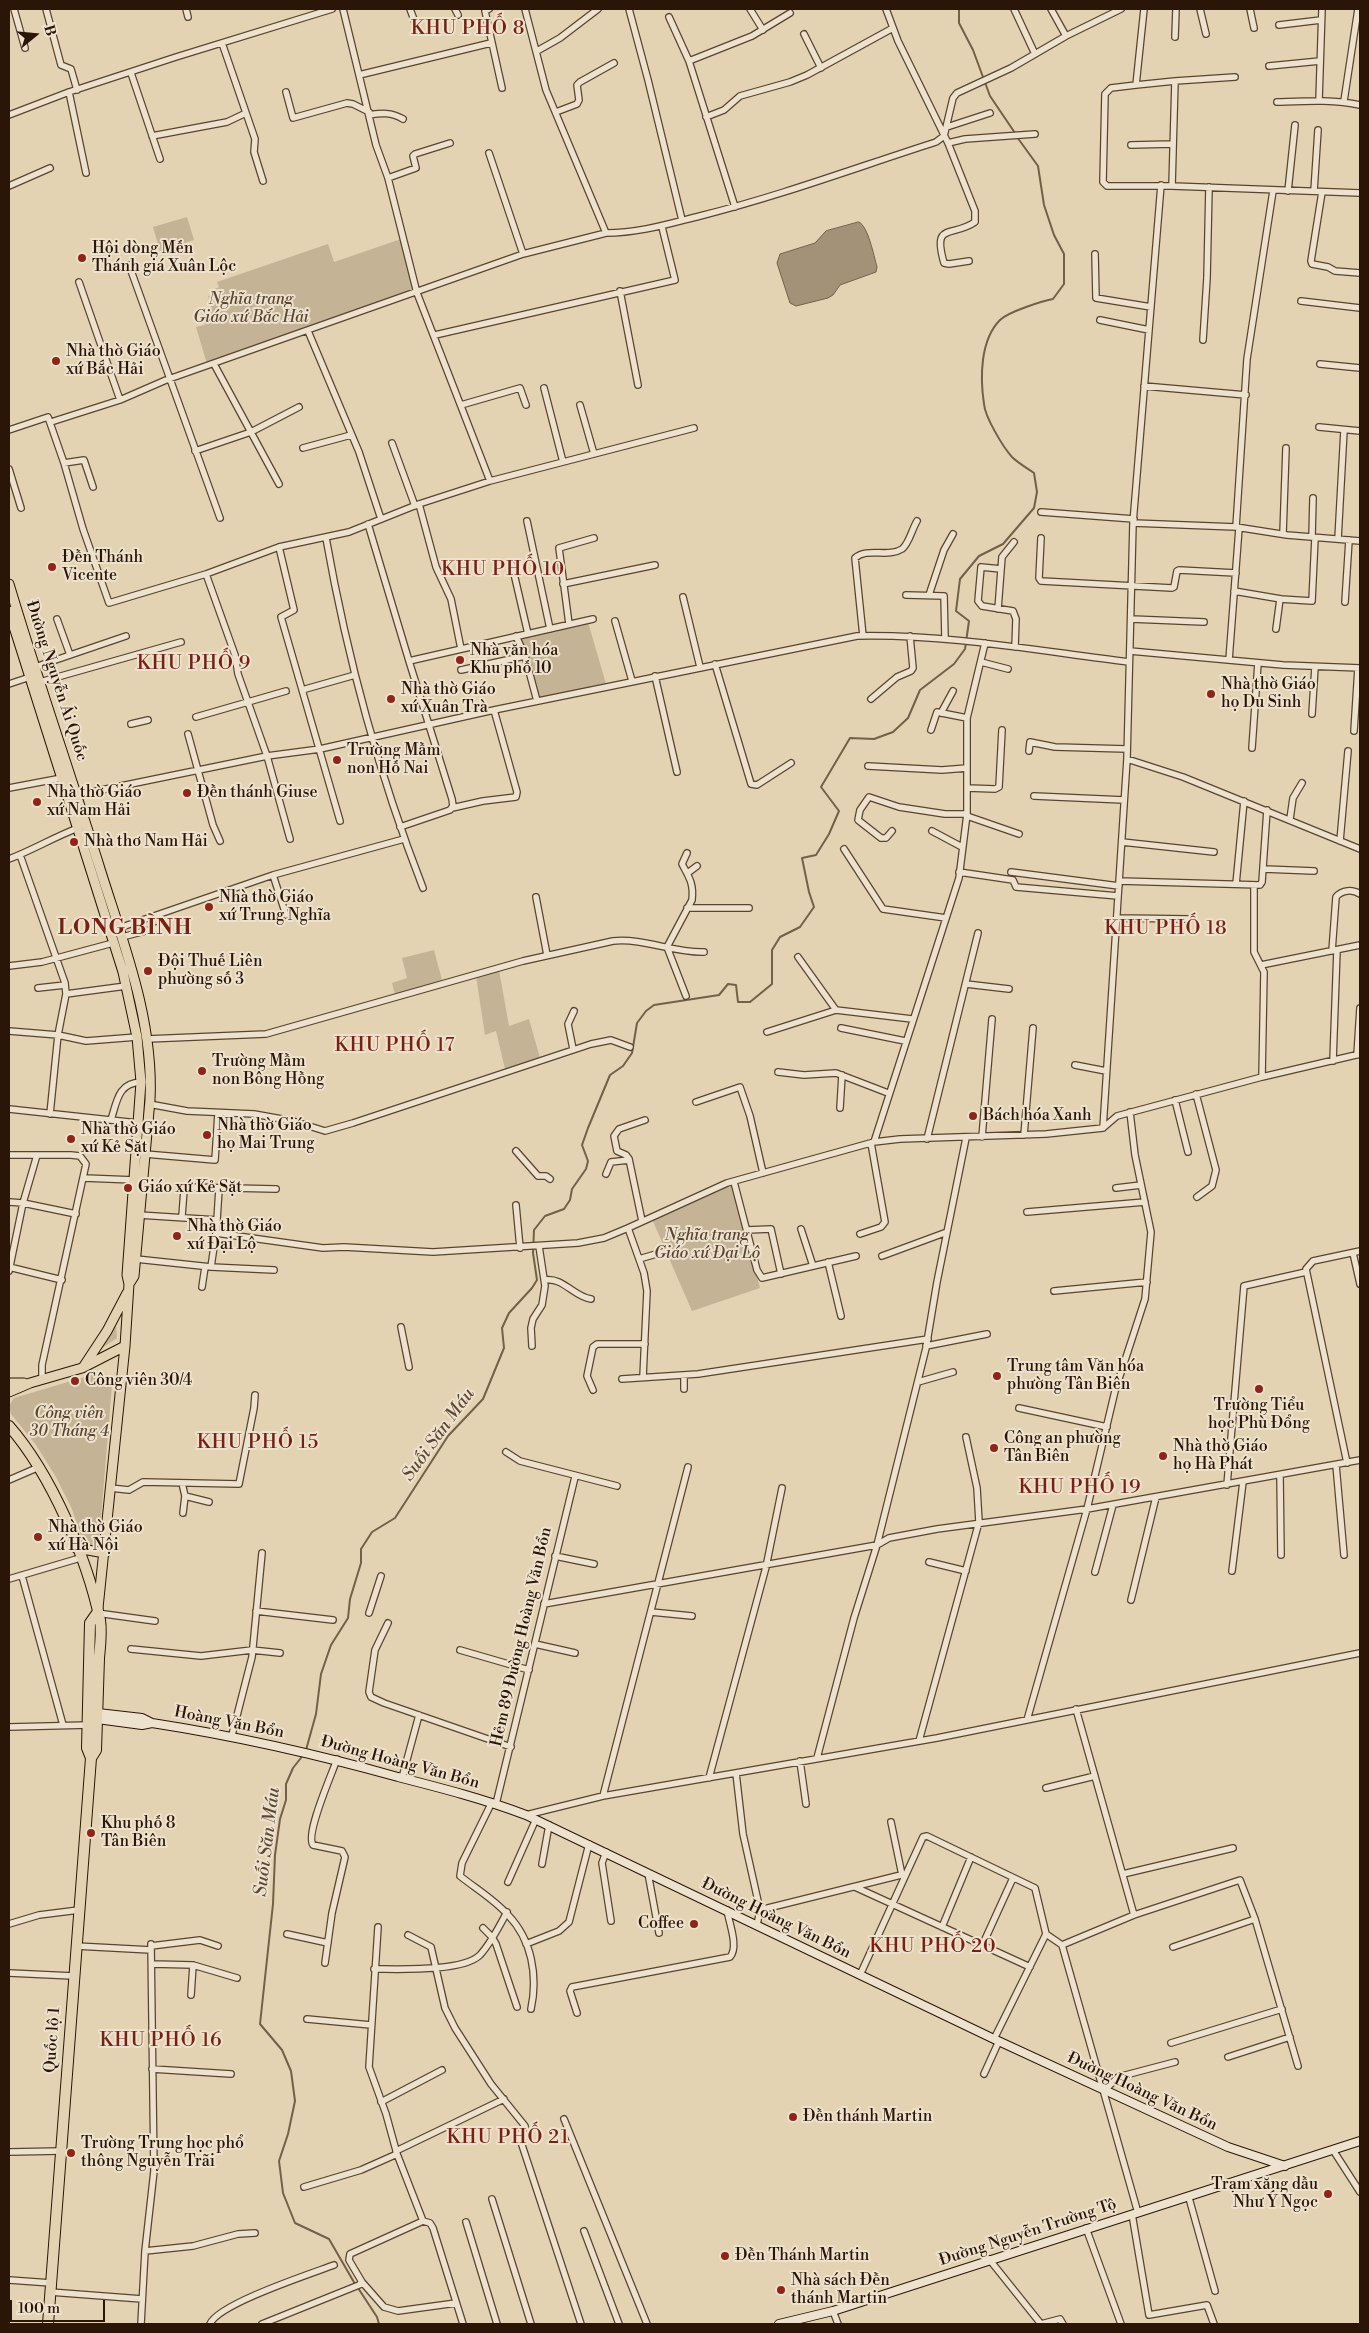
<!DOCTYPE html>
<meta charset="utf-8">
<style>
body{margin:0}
#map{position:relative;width:1369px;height:2333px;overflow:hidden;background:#e3d3b2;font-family:"Libre Bodoni",serif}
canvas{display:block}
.frame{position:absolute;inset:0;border:10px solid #2a1506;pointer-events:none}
.north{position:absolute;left:10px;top:10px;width:50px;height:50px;-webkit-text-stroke:4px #ede2cd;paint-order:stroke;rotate:73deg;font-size:14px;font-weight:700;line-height:20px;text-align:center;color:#2a1506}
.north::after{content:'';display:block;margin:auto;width:18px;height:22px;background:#2a1506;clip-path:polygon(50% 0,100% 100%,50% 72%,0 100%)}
.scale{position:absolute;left:10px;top:2300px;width:95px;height:22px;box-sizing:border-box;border:2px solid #2a1506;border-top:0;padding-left:6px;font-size:15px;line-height:18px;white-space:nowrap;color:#2a1506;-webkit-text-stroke:4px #ede2cd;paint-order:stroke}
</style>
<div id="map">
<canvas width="1369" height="2333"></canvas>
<div class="frame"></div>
<div class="north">B</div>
<div class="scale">100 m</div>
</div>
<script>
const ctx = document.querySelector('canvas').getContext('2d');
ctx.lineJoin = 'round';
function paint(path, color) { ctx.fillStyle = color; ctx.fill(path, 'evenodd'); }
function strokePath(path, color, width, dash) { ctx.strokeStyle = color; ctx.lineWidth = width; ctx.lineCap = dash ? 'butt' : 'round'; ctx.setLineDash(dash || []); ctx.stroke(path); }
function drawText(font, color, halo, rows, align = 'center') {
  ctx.font = font + ' "Libre Bodoni",serif'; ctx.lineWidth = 4; ctx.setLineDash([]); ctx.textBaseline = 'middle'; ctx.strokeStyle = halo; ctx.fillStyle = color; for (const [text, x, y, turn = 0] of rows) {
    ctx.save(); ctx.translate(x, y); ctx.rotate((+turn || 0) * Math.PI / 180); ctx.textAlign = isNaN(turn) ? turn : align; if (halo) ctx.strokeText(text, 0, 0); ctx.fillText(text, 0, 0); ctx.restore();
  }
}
paint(new Path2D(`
 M187,217L194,240L160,251L153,227Z
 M401,239L414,291L207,364L196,327L205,325L202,314L212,310L208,296L216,294L215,289L219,287L217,282L328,244L334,262Z
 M588,622L606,684L539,698L519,638Z
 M434,950L442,980L395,995L392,983L407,978L402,958Z
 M499,970L509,1026L529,1019L540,1058L505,1069L496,1031L485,1035L476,976Z
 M732,1184L760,1288L692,1311L652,1219Z
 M116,1325L117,1338L96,1352Z
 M98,1373L108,1375L112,1385L99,1541L94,1546L83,1542L72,1509L56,1477L36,1445L11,1414L9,1406L14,1398Z`), '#c4b395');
const water = new Path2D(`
 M859,222C868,226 874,256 877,267L876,272L840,285L833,295L828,298L796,306L790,303L777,263L780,254L815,243L826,231Z`);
paint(water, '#a49278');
strokePath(water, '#73604a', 1);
strokePath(new Path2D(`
 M959,9V23L973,50L990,96L1015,133
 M306,1750L316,1714L321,1674L331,1645L348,1618L350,1599L361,1563V1549L372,1532L395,1518L448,1436L483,1399L504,1348L502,1328L509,1313L532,1288L537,1280L533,1253L534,1230L545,1216L564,1209L570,1200L572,1189L586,1169L588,1161L582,1145L588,1128L610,1075L623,1066L632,1053L637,1023L646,1011L654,1005L719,995L728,984L736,985L738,1002H750L772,984V950L780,937L800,927L814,907L809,892L802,858L816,855L829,834L839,811L821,787L850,738L874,739L893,732L908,718L920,690L954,664L965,649L969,621L956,611L960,579L979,556L1003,544L1034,508L1037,492L1034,473C1027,468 1018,463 1012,457C1003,447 985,417 984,404C980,378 980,340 1000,320C1008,312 1042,301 1053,299L1064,284V254L1054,235L1044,205L1038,166L1017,137
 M304,1754L293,1768L286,1784V1800L280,1819L275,1855L273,1904L260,2024L282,2050L291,2071L295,2101L288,2134L279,2161L283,2193L295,2223L329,2239L355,2284
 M358,2288L377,2317L379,2324`), '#73604a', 2);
const street = new Path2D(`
 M14,9L25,48
 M46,9L61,65L71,69L77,90
 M186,9L188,17
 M343,9L376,145L388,178L417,293L490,481
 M410,9L416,25
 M455,9L458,15
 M489,9L485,11L502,88
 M525,9L546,90L606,233C639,233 668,224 700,216C780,196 858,167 936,142L944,136L953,98L957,93L1011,68L1066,36L1121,9
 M629,9L648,80L682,220
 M750,9L763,30
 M886,9L898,41L948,143L975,211V222C952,238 932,221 944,263L949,264L969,261
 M1014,9L1035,54
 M1051,9L1066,36
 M1144,9L1136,85L1175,81L1172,186
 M1200,9L1206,34
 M1250,9L1254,28
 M669,17L689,61L735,207
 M1279,25L1321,20
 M804,34L821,68
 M1175,37L1176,9
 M222,43L255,139L254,152L263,181
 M537,51L560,38L598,9
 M689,61L752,36L790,13
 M1269,66L1320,61
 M131,73L160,159
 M359,75L491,43
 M1175,81L1235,77
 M1136,85L1111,88L1105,94L1103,182L1107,186H1172L1360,193
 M69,92L86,173
 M286,92L293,118L347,103L353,104L369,112
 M1319,100L1322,9
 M1344,101L1358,9
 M1277,102C1305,101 1333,99 1360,105
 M556,112L577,104L579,100L577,85L580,82L614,63
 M9,115L69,92L176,57L332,9
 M369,115C382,113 391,112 403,119
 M706,117L724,110L740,96L790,82L807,75L893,28
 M947,127L990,113
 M152,136L227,122L246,113
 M948,143L965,139L1035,134
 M1131,145L1173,144
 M489,153L523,254
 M388,178L416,168L413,156L415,154L450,143
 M9,186L50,168
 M1288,191L1295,125
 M1314,191L1318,130
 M1322,192L1311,261L1312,264L1328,267L1335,271L1360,273
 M1095,254L1096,298L1151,307
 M129,265L220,518
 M79,282L120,400
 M620,291L638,385
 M1301,301L1360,308
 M1100,320L1149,330
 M308,331L359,452L381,519
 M435,335L675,280L662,227
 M1203,340L1207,278L1209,187
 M214,364L279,484
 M1320,364L1360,368
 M1144,386L1246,395
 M544,388L563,462
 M461,405L520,388L526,405
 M580,405L594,454
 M51,422L120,400L166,380L523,254L606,233
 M1319,427L1360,431
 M9,430L48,417L64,463L83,529L109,603L206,574L279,547L349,532L419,504L490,481L694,428
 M392,443L415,506
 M303,448L351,435
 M195,451L251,432L299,407
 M64,463L84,460L93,487
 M9,469L21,508
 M419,504L436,567L451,599L461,649
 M1041,512L1134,519
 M527,521L550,629
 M1133,523L1236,527L1287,535L1360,541
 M368,524L409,661L452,799L453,806L450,810L400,827
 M1236,527L1247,359L1273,191
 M1283,534L1286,448
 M1312,537L1313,498
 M326,538C347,657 379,775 423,888
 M1041,538L1039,578L1041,581L1172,588L1174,587L1177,571L1179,570L1236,573
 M1338,539L1344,430
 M279,547L294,610L281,617L340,821
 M512,565L528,634
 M1001,569L981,567L978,601L982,606L1013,611L1016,619L1015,647
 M206,574L235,655L238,674L267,756L290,839
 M563,584L655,565
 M1234,591L1281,599
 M906,595L944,596L945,638
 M929,595L944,550L953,534
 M683,597L700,667
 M1345,602L1349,540
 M998,609L1002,557L1014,542
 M57,619L70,655
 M1131,619L1204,622
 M615,621L632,681
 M569,624L559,548L594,538
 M1276,629L1280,599L1312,601L1315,538
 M516,636L525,656L537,701
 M863,636L855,558C867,547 888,558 902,549C909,544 912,529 917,521
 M1130,651L1283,665L1360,668
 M1229,660L1239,528
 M409,661L593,619
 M981,662L1008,669
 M715,664L751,784L757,785L791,763
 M35,667L126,636
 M461,670L525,656
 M655,676L677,772
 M40,682L181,642
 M9,684L30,677
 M302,690L355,675
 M871,699L897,677L911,671L913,668L910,636
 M941,713L953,691
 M1312,714L1315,667
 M196,717L286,691
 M131,724L148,720
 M931,730L937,712L967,718
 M1354,731L1358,668
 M188,734L213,825L220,841
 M1252,748L1258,663
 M1029,751L1030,742L1055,747L1127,749
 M1127,759L1183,777L1360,849
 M868,766L942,770L967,768
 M9,788L62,778
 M967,788L995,789L999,787L1002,730
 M77,795L267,756L320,749L494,710L857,636C948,634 1039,651 1129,662
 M1034,796L1124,800
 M452,808L483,801L516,797L517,792L494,710
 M967,816L1019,834
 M1290,819L1293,798L1302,783
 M892,831L886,838H881L858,820L860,810L869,797L899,807L945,814H967
 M932,831L962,847
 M1340,841L1348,751
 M1122,842L1214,852
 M844,849L883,909L946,918
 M20,855L65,983L66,994L58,1035L50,1114
 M9,859C33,850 54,837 78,828
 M1264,869L1314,871
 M689,872L697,866
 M959,872L1013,880L1016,887L1118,896
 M1011,872L1119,886
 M273,875L286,915
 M1119,881L1260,885L1262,882L1267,810
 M1236,884L1244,801
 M1254,885V952L1264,972L1262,1077
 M536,897L547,955
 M687,908H749
 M1117,918L1189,919
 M119,928L273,875L404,839
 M122,937L157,928
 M1332,951L1336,897C1342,890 1352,889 1360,894
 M798,957L836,1010
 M1261,965L1360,945
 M9,966L42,962L113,943
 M966,984L1009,989
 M38,988L65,985
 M66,994L126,986
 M686,996L667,947L692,900C694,884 689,877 682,864L687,853
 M841,1028L905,1041
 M9,1031L58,1035L86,1041L137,1037
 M767,1032L836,1010L912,1019
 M147,1039L266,1034L523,961L613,941C644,938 674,953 704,952
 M573,1049L568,1024L574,1011
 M1357,1055L1360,1008
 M1333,1061L1337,950
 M1075,1065L1106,1071
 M778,1072L804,1075L836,1073L888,1093
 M1196,1094L1216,1170L1212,1186L1197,1197
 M1175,1100L1188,1152
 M696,1102L740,1087L750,1116L763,1173
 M149,1104L187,1111L254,1114L293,1121L325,1131L353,1123L591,1044L611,1040L630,1047
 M840,1108L842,1075
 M9,1109L138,1123
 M111,1120C117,1101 118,1083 141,1082
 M1103,1128L1127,759L1133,523L1161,185
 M1024,1135L1033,1028
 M982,1137L992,1019
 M927,1139L978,933
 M874,1142L959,878L967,814V718L985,643
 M516,1151L538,1176H546L550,1179
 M145,1154L215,1160L218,1113
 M9,1155H71L80,1156L86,1164L42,1365V1380
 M606,1174L611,1162L629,1160
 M84,1178L134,1180
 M734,1182L757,1270L762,1278L856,1256
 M1116,1188L1141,1185
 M9,1202L23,1203L76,1214
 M516,1205L520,1248
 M1027,1212L1145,1202
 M139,1215L217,1220L216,1233L323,1248L344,1247L433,1252L578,1243L604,1238L628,1228L727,1183L874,1142L900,1139L1046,1134L1103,1128L1117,1116L1262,1077L1360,1054
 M182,1216L184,1190L186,1187L276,1189
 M217,1220L219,1189
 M642,1221L629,1159L626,1155L617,1151L614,1136L619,1129L645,1120
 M628,1228L644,1273L647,1291L643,1377
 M801,1229L813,1266
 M747,1230L771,1229L781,1274
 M860,1234L881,1227L885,1222L871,1143
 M1353,1253L1360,1284
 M882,1256L947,1232
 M136,1259L211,1267L274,1270
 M639,1259L663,1252
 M828,1262L841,1316
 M9,1267L62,1280
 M211,1267L216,1233
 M9,1271L23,1203L37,1155
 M545,1280C563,1277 574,1297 591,1299
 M202,1287L205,1267
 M1054,1291L1147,1282
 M401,1327L409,1367
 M532,1346L531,1328L533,1319L542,1305L545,1286L539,1246
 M926,1346L987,1334
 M684,1375V1389
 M622,1379L698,1374L928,1339
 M918,1382L953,1372
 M593,1390L587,1376L593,1347L597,1344H645
 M1019,1408L1107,1427
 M506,1452L520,1461L617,1486
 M1347,1463L1306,1269L1313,1261L1360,1251
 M1336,1465L1344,1555
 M1280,1475L1281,1555
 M9,1480L39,1467
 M182,1483L185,1496L209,1502
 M1227,1485L1244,1286L1306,1272
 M110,1488L129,1490L143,1482L239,1484L254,1408L255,1395
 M183,1513L185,1496
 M555,1556L594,1564
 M929,1562L966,1571
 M1232,1571L1243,1482
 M1095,1572L1113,1505
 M22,1576L63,1725
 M9,1579L80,1558
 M1131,1600L1156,1497
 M544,1604L877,1545L889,1538L937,1529L1087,1509L1360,1460
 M256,1611L333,1620
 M651,1612L692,1616
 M97,1613L155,1621
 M369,1613L381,1576
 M388,1623L375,1650L369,1692L371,1697L384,1703L511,1747
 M535,1644L575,1653
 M131,1649L201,1656L252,1650L280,1653
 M460,1650L529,1670
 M1076,1709L1134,1915
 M1027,1720L1087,1509L1115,1391L1145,1299L1151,1232L1135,1155L1130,1112
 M9,1727L89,1725
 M232,1735L252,1657L262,1553
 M919,1741L979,1522L977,1488L966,1437
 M817,1758L854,1618L877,1545L926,1348L937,1282L966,1138
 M800,1761L806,1804
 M736,1773L743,1834L760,1910L757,1925
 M402,1778L419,1715
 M709,1778L766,1567L782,1488
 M1046,1788L1095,1776
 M603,1796L688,1467
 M492,1802L462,1863L460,1876C475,1888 495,1900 508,1915C532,1940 538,1976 531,2009
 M496,1804L575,1477
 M526,1815L603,1796L937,1738L1360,1653
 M891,1822L902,1875
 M606,1852L602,1863L611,1921
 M542,1864L549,1825
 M648,1873L659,1933
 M1123,1874L1233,1848
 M508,1882L536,1819
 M855,1887L1030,1967
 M760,1910L905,1874
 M9,1924L39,1915L79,1910
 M378,1927L369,2067L386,2114L397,2154L423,2221L430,2223L433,2228L463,2324
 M942,1927L971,1857
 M483,1928L492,1937L496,1944L517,2007
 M287,1934L328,1943
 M1046,1934L1062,1945L1138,2213
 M408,1935L431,1947L445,2008L455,2028L491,2084L525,2126L519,2136L581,2324
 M526,1944L559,1931L569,1922L589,1844
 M1062,1945L1134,1915L1240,1880L1255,1919L1298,2066
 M76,1946L151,1950
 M151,1946L200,1940L218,1946
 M982,1946L1013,1878
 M1173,1947L1255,1919
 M325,1963L332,1913L345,1857L342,1851L313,1845C305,1834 332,1774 337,1759
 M152,1964L193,1965L237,1978
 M374,1969C398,1969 463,1972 480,1955C491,1943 499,1927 507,1912
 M9,1973L73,1976
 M860,1975L923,1837L927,1836L1035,1888L1046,1934L994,2039
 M191,1995L193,1965
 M577,2013L570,1991L572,1987L730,1957C739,1947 729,1923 727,1910
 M307,2019L371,2025
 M1171,2043L1282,2009
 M1228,2057L1290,2037
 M152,2069L231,2074
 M984,2074L999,2041
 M1106,2089L1118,2077L1175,2062
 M381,2102L442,2070
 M564,2119L647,2324
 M1333,2150L1360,2192
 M396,2151L504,2099
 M9,2152L61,2151
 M304,2187L361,2170L397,2154
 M1189,2198L1215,2291
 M492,2199L531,2324
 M1132,2214L1149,2315L1207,2305L1214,2324
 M466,2222L497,2324
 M1086,2228L1121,2324
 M584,2231L619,2324
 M145,2251L193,2246L238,2234L255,2233
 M989,2259L1041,2324L1060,2319L1063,2324
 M9,2280L51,2283
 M362,2282L384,2307L398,2311L456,2303
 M50,2292L142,2299
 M833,2311L838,2324
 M141,2324L145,2251L154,2171L151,1944
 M210,2324C218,2304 310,2274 334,2265
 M262,2324L359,2285L362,2282L349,2260L350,2254L423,2221`);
const secondary = new Path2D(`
 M98,1713L142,1718L152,1723C236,1736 316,1754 398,1777C441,1788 484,1799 526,1815L994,2039L1228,2147L1285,2166
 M97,1719L142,1725L152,1723
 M779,2324L833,2311L1360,2141`);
const primary = new Path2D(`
 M9,584C38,681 71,776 101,872C124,945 154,1022 150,1100L134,1276L129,1284
 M9,611L123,972L137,1037L141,1082L127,1275L129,1284L125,1346L98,1608
 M84,1366L107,1331L127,1293
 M9,1383H24
 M9,1392L30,1383L82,1368L125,1346
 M76,1548L105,1553`);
const highway = new Path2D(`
 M9,1426C51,1474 87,1558 100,1620C102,1632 100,1647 99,1658C98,1689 97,1719 96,1750L91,1758
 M48,2324L91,1758L87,1748L90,1623L97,1613`);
strokePath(street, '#584431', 8);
strokePath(secondary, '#2a1506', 10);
strokePath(primary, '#2a1506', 11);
strokePath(highway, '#2a1506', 12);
strokePath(street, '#ede2cd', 5.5);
strokePath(secondary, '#ede2cd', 8);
strokePath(primary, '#e3d3b2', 9);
strokePath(highway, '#e3d3b2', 10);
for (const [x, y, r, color] of [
 [82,258,5,"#8f2418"],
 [56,361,5,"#8f2418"],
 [52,567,5,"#8f2418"],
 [460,660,5,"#8f2418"],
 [1211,694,5,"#8f2418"],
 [391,699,5,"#8f2418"],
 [337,760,5,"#8f2418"],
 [187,793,5,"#8f2418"],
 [37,802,5,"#8f2418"],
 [74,842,5,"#8f2418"],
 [209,907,5,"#8f2418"],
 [148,971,5,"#8f2418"],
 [202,1071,5,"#8f2418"],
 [973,1116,5,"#8f2418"],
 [207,1135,5,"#8f2418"],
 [71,1139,5,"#8f2418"],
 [128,1188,5,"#8f2418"],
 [177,1236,5,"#8f2418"],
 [997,1376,5,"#8f2418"],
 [75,1381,5,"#8f2418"],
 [1259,1389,5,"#8f2418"],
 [994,1448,5,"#8f2418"],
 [1163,1456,5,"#8f2418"],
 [38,1537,5,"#8f2418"],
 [91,1833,5,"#8f2418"],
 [694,1924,5,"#8f2418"],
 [793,2117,5,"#8f2418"],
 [71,2153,5,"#8f2418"],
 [1328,2194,5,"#8f2418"],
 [725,2256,5,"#8f2418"],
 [781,2290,5,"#8f2418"]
]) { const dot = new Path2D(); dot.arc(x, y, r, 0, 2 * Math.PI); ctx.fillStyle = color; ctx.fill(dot); strokePath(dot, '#ede2cd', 2); }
drawText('16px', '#2a1506', '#ede2cd', [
 ["Hội dòng Mến",92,249],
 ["Thánh giá Xuân Lộc",92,267],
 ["Nhà thờ Giáo",66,352],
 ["xứ Bắc Hải",66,370],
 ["Đền Thánh",62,558],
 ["Vicente",62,576],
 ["Nhà văn hóa",470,651],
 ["Khu phố 10",470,669],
 ["Nhà thờ Giáo",1221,685],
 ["họ Du Sinh",1221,703],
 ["Nhà thờ Giáo",401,690],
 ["xứ Xuân Trà",401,708],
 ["Trường Mầm",347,751],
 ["non Hố Nai",347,769],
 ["Nhà thờ Giáo",47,793],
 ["xứ Nam Hải",47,811],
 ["Đền thánh Giuse",197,793],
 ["Nhà thơ Nam Hải",84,842],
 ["Nhà thờ Giáo",219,898],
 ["xứ Trung Nghĩa",219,916],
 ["Đội Thuế Liên",158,962],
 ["phường số 3",158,980],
 ["Trường Mầm",212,1062],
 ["non Bông Hồng",212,1080],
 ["Bách hóa Xanh",983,1116],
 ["Nhà thờ Giáo",217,1126],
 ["họ Mai Trung",217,1144],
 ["Nhà thờ Giáo",81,1130],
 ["xứ Kẻ Sặt",81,1148],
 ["Giáo xứ Kẻ Sặt",138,1188],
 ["Nhà thờ Giáo",187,1227],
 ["xứ Đại Lộ",187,1245],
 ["Trung tâm Văn hóa",1007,1367],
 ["phường Tân Biên",1007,1385],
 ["Công viên 30/4",85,1381],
 ["Trường Tiểu",1259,1406,"center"],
 ["học Phù Đổng",1259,1424,"center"],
 ["Công an phường",1004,1439],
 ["Tân Biên",1004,1457],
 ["Nhà thờ Giáo",1173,1447],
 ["họ Hà Phát",1173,1465],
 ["Nhà thờ Giáo",48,1528],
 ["xứ Hà Nội",48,1546],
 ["Khu phố 8",101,1824],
 ["Tân Biên",101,1842],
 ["Coffee",684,1924,"right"],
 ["Đền thánh Martin",803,2117],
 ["Trường Trung học phổ",81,2144],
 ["thông Nguyễn Trãi",81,2162],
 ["Trạm xăng dầu",1318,2185,"right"],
 ["Như Ý Ngọc",1318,2203,"right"],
 ["Đền Thánh Martin",735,2256],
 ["Nhà sách Đền",791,2281],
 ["thánh Martin",791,2299]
], 'left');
drawText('italic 16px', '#584431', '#ede2cd', [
 ["Nghĩa trang",251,300],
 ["Giáo xứ Bắc Hải",251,318],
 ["Nghĩa trang",707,1236],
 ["Giáo xứ Đại Lộ",707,1254],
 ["Công viên",69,1414],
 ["30 Tháng 4",69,1432]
]);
drawText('16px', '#2a1506', '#ede2cd', [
 ["Đường Nguyễn Ái Quốc",56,681,72],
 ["Hẻm 89 Đường Hoàng Văn Bổn",522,1637,-77],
 ["Hoàng Văn Bổn",229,1723,11],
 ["Đường Hoàng Văn Bổn",400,1763,15],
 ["Đường Hoàng Văn Bổn",776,1919,26],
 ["Quốc lộ 1",53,2040,-86],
 ["Đường Hoàng Văn Bổn",1142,2092,25],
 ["Đường Nguyễn Trường Tộ",1028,2233,-18]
]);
drawText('italic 18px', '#5b4734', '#ede2cd', [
 ["Suối Săn Máu",439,1435,-54],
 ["Suối Săn Máu",268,1842,-83]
]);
ctx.letterSpacing = '1px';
drawText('19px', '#7a1f14', '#ede2cd', [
 ["KHU PHỐ 8",468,29],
 ["KHU PHỐ 10",503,570],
 ["KHU PHỐ 9",194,664],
 ["KHU PHỐ 18",1166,929],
 ["KHU PHỐ 17",395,1046],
 ["KHU PHỐ 15",258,1443],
 ["KHU PHỐ 19",1080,1488],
 ["KHU PHỐ 20",933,1947],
 ["KHU PHỐ 16",161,2041],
 ["KHU PHỐ 21",508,2138]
]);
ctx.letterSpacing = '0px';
ctx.letterSpacing = '1px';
drawText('bold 21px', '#7a1f14', '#ede2cd', [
 ["LONG BÌNH",125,929]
]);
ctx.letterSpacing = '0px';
</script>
